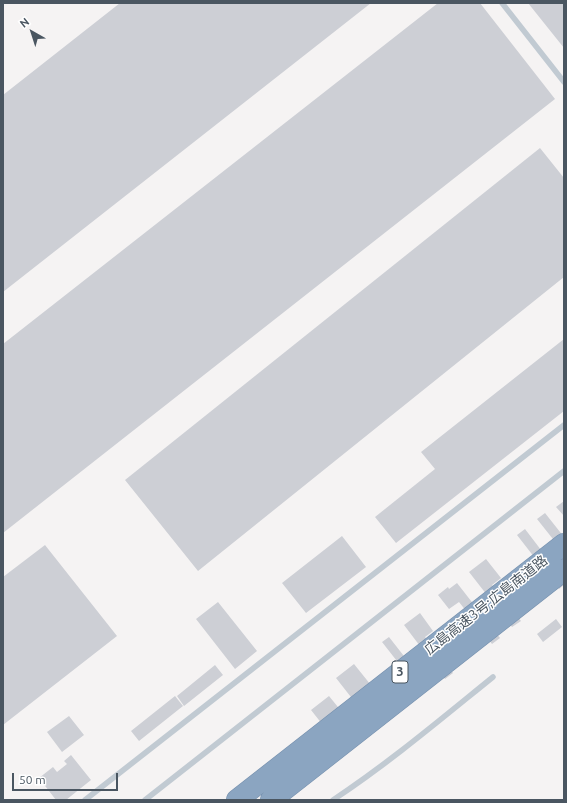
<!DOCTYPE html>
<meta charset="utf-8">
<style>
body{margin:0}
#map{position:relative;width:567px;height:803px;overflow:hidden;background:#f5f3f3;font-family:Ubuntu,sans-serif}
canvas{display:block}
.frame{position:absolute;inset:0;border:4px solid #4a5661;pointer-events:none}
.north{position:absolute;left:12px;top:12px;width:40px;height:40px;-webkit-text-stroke:3px #fff;paint-order:stroke;rotate:321deg;font-size:11px;font-weight:700;line-height:16px;text-align:center;color:#4a5661}
.north::after{content:'';display:block;margin:auto;width:14px;height:18px;background:#4a5661;clip-path:polygon(50% 0,100% 100%,50% 72%,0 100%)}
.scale{position:absolute;left:12px;top:773px;width:106px;height:18px;box-sizing:border-box;border:2px solid #4a5661;border-top:0;padding-left:5px;font-size:12px;line-height:14px;white-space:nowrap;color:#4a5661;-webkit-text-stroke:3px #fff;paint-order:stroke}
</style>
<div id="map">
<canvas width="567" height="803"></canvas>
<div class="frame"></div>
<div class="north">N</div>
<div class="scale">50 m</div>
</div>
<script>
const ctx = document.querySelector('canvas').getContext('2d');
ctx.lineJoin = 'round';
function paint(path, color) { ctx.fillStyle = color; ctx.fill(path, 'evenodd'); }
function strokePath(path, color, width, dash) { ctx.strokeStyle = color; ctx.lineWidth = width; ctx.lineCap = dash ? 'butt' : 'round'; ctx.setLineDash(dash || []); ctx.stroke(path); }
function drawText(font, color, halo, rows, align = 'center') {
  ctx.font = font + ' Ubuntu,"Noto Sans JP",sans-serif'; ctx.lineWidth = 3; ctx.setLineDash([]); ctx.textBaseline = 'middle'; ctx.strokeStyle = halo; ctx.fillStyle = color; for (const [text, x, y, turn = 0] of rows) {
    ctx.save(); ctx.translate(x, y); ctx.rotate((+turn || 0) * Math.PI / 180); ctx.textAlign = isNaN(turn) ? turn : align; if (halo) ctx.strokeText(text, 0, 0); ctx.fillText(text, 0, 0); ctx.restore();
  }
}
paint(new Path2D(`
 M120,3H371L3,292V95Z
 M438,3H480L555,99L3,533V344Z
 M528,3H564V48Z
 M540,148L564,178V277L198,571L125,480Z
 M564,339V411L396,543L375,517L435,469L421,452Z
 M564,501V516L556,507Z
 M545,513L564,537V553L537,519Z
 M525,529L564,580V585L559,589L517,535Z
 M342,536L366,567L306,613L282,583Z
 M45,545L117,636L3,725V577Z
 M486,559L501,578L492,585L521,621L512,627L469,572Z
 M457,583L500,638L492,644L459,602L449,609L438,595L448,587L449,589Z
 M218,602L257,651L235,669L196,619Z
 M420,613L433,631L425,637L453,673L445,679L404,625Z
 M556,619L562,627L543,642L537,634Z
 M389,637L429,688L422,693L382,642Z
 M354,664L395,715L376,729L336,678Z
 M215,665L223,675L184,706L177,696Z
 M175,696L183,706L139,741L131,731Z
 M329,696L363,738L345,753L311,710Z
 M69,716L84,735L62,752L47,732Z
 M71,755L91,780L66,800H56L39,778L53,767L57,772L67,764L64,761Z`), '#cdcfd5');
const highway = new Path2D(`
 M237,800L564,544
 M271,800L564,570`);
strokePath(highway, '#7690ad', 22);
strokePath(new Path2D(`
 M502,3L564,82
 M85,800L564,425
 M145,800L564,471
 M333,800C389,763 441,719 493,677`), '#c1cad2', 5.5);
strokePath(highway, '#8ba5c1', 21);
for (const [x, y, w] of [
 [400,672,16]
]) { const box = new Path2D(); box.roundRect(x - w / 2, y - 11, w, 22, 3); ctx.fillStyle = '#fff'; ctx.fill(box); strokePath(box, '#4a5661', 1); }
drawText('bold 13px', '#4a5661', null, [
 ["3",400,672]
]);
drawText('14px', '#4a5661', '#fff', [
 ["広島高速3号;広島南道路",486,605,-38]
]);
</script>
